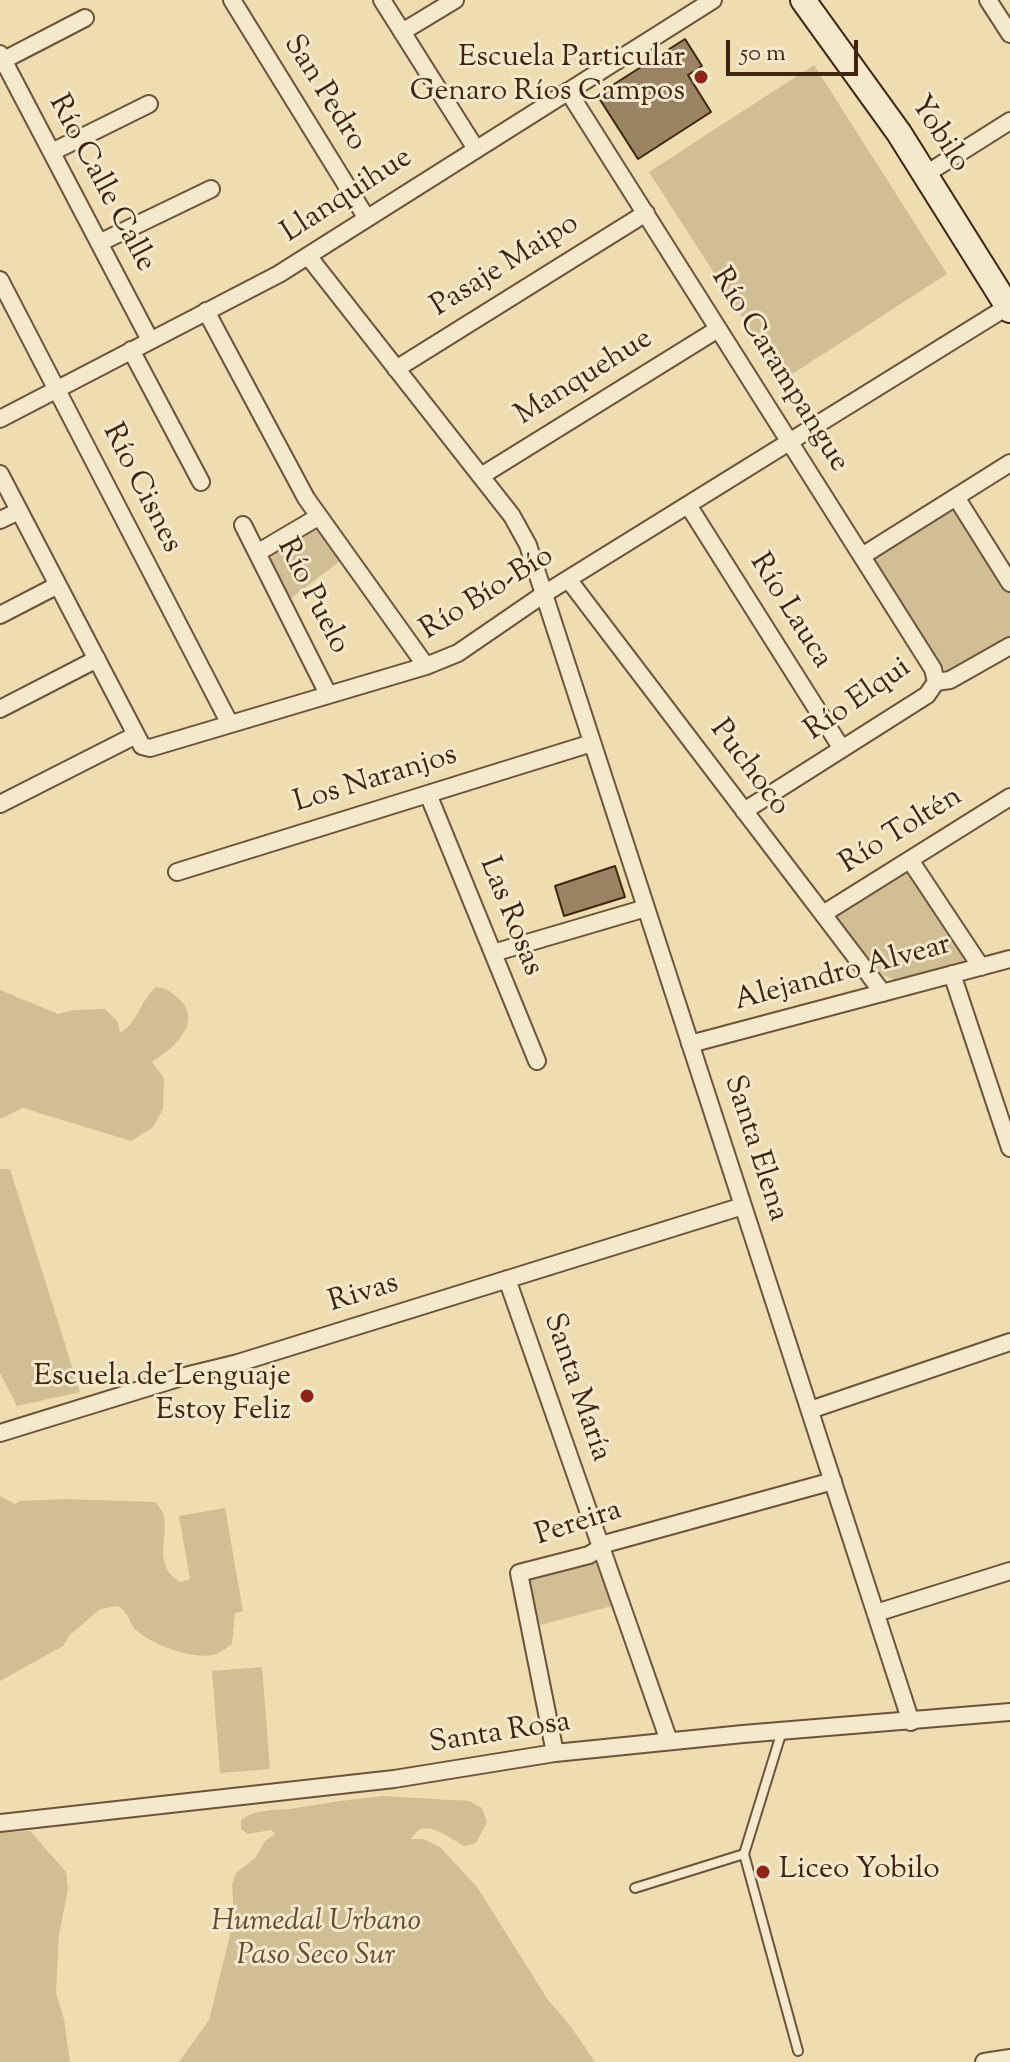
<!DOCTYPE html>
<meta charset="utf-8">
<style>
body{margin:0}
#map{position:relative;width:1010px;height:2062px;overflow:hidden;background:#eeddb1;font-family:"Sorts Mill Goudy",serif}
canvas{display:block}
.scale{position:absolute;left:726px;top:40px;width:132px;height:36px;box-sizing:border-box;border:4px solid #40240f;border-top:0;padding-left:10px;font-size:24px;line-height:28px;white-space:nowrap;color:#40240f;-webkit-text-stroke:6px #f4e9cc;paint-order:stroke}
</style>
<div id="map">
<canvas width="1010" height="2062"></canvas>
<div class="scale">50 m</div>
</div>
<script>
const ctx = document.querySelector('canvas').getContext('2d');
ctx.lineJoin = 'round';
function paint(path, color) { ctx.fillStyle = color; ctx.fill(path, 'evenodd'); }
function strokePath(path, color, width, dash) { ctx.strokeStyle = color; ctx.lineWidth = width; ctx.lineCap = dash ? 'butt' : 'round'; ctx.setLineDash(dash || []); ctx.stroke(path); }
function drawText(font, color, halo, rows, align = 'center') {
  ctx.font = font + ' "Sorts Mill Goudy",serif'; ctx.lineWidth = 6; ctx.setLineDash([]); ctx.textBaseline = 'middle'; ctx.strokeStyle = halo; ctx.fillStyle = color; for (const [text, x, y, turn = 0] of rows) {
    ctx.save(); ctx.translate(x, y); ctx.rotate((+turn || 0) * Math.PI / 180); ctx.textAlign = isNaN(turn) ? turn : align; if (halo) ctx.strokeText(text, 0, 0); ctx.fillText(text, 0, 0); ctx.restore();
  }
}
paint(new Path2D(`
 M814,65L947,274L783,380L649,172Z
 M956,504L1010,593V639L949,677L874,558Z
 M318,526L344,558L290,599L264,559L270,550Z
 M909,872L966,960L895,980L883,975L835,915Z
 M156,987C166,987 170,992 178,998C205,1022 173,1049 152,1062L164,1078L163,1109L153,1127L131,1141L23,1108L0,1119V990L58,1014L74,1010L105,1009L118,1022L120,1033C139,1022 140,1000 156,987Z
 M0,1169H10L80,1392L17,1406L0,1373Z
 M0,1496L15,1504L20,1501L65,1499L156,1502C156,1503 163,1512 163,1513C170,1537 151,1564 180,1582L190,1579L179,1516L225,1508L243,1611L235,1613L232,1644C227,1647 222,1652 216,1654C195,1661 153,1645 137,1631C128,1623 132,1616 118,1606L100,1609L70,1635L63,1646L0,1681Z
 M591,1561L597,1565L612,1606L540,1625L528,1582L534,1577Z
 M262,1667L270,1769L220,1773L212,1671Z
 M383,1796L469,1801L482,1808L487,1822L476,1843L464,1846C448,1838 425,1815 411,1839H423L440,1847L477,1887L548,2000L572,2028L595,2062H179L209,2020L234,1919L232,1885L236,1873L255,1858L266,1840L275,1834L271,1830L248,1834L241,1829V1820C256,1808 277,1811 296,1808C325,1803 353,1799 383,1796Z
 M30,1831L66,1872L68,1888L59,1935L56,1993L64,2019L70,2062H0V1833Z`), '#d0be95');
const building = new Path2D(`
 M685,39L702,66L688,75L711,112L638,159L597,95Z
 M615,866L625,897L564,916L555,886Z`);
paint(building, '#9a8463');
strokePath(building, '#40240f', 2);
const service = new Path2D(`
 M782,1731L744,1854L798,2051
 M635,1888L744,1854`);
const minor = new Path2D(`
 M232,0L366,217
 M382,0L476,149
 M988,0L1010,34
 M402,32L455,0
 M0,54L150,340
 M0,62L85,18
 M568,91L933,669L936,682
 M52,152L149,104
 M926,174L1010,121
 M99,243L211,189
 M308,256L512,516L528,545L911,1722
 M0,280L230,724
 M206,311L306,498L426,666
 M131,350L201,482
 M396,369L646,213
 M0,419L279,274L713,0
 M0,474L142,746L150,748L426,666L458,653L544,594L1010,305
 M481,476L718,329
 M956,497L1010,583
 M688,505L842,749
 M0,520L19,511
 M243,525L328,694
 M257,553L318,517
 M862,556L1010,463
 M568,579L883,993
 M0,615L58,585
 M936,682L950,680L1010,646
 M0,709L97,659
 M428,794L537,1061
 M0,804L136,735
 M744,811L927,695L936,682
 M910,860L981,967
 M177,872L592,743
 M823,914L1010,797
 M493,953L646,908
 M952,974L1010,1148
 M690,1044L1010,959
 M507,1279L669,1741
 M810,1410L1010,1342
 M0,1433L185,1376L238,1363L743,1206
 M876,1613L1010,1571
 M555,1753L519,1573L589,1555L608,1543L833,1481
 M0,1823L394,1779L555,1753L743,1734L1010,1712
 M984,2062L1010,2058`);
const secondary = new Path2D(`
 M803,0L899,133L1010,310`);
strokePath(service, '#6c5238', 12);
strokePath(minor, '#6c5238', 20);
strokePath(secondary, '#40240f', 28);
strokePath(service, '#f4e9cc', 8);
strokePath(minor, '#f4e9cc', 16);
strokePath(secondary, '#f4e9cc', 24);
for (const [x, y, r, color] of [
 [701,77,8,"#8f2418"],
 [307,1396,8,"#8f2418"],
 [763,1872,8,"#8f2418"]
]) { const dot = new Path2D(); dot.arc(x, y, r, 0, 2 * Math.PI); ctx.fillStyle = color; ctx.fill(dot); strokePath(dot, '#f4e9cc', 3); }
drawText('30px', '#40240f', '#f4e9cc', [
 ["Escuela Particular",685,60],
 ["Genaro Ríos Campos",685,94],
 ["Escuela de Lenguaje",291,1379],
 ["Estoy Feliz",291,1413],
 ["Liceo Yobilo",779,1872,"left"]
], 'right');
drawText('30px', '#40240f', '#f4e9cc', [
 ["San Pedro",323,94,58],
 ["Yobilo",938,135,57],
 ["Río Calle Calle",100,184,62],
 ["Llanquihue",348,197,-33],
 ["Pasaje Maipo",506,267,-32],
 ["Río Carampangue",778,371,58],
 ["Manquehue",585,379,-32],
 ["Río Cisnes",140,489,63],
 ["Río Bío-Bío",488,595,-32],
 ["Río Puelo",311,597,63],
 ["Río Lauca",789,612,58],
 ["Río Elqui",859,701,-35],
 ["Puchoco",748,769,53],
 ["Los Naranjos",376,781,-17],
 ["Río Toltén",902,832,-32],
 ["Las Rosas",509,917,68],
 ["Alejandro Alvear",843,975,-15],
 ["Santa Elena",754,1149,72],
 ["Rivas",364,1295,-17],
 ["Santa María",575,1388,71],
 ["Pereira",579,1525,-18],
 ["Santa Rosa",500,1735,-9]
]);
drawText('italic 30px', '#644a30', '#f4e9cc', [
 ["Humedal Urbano",316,1924],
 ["Paso Seco Sur",316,1958]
]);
</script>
